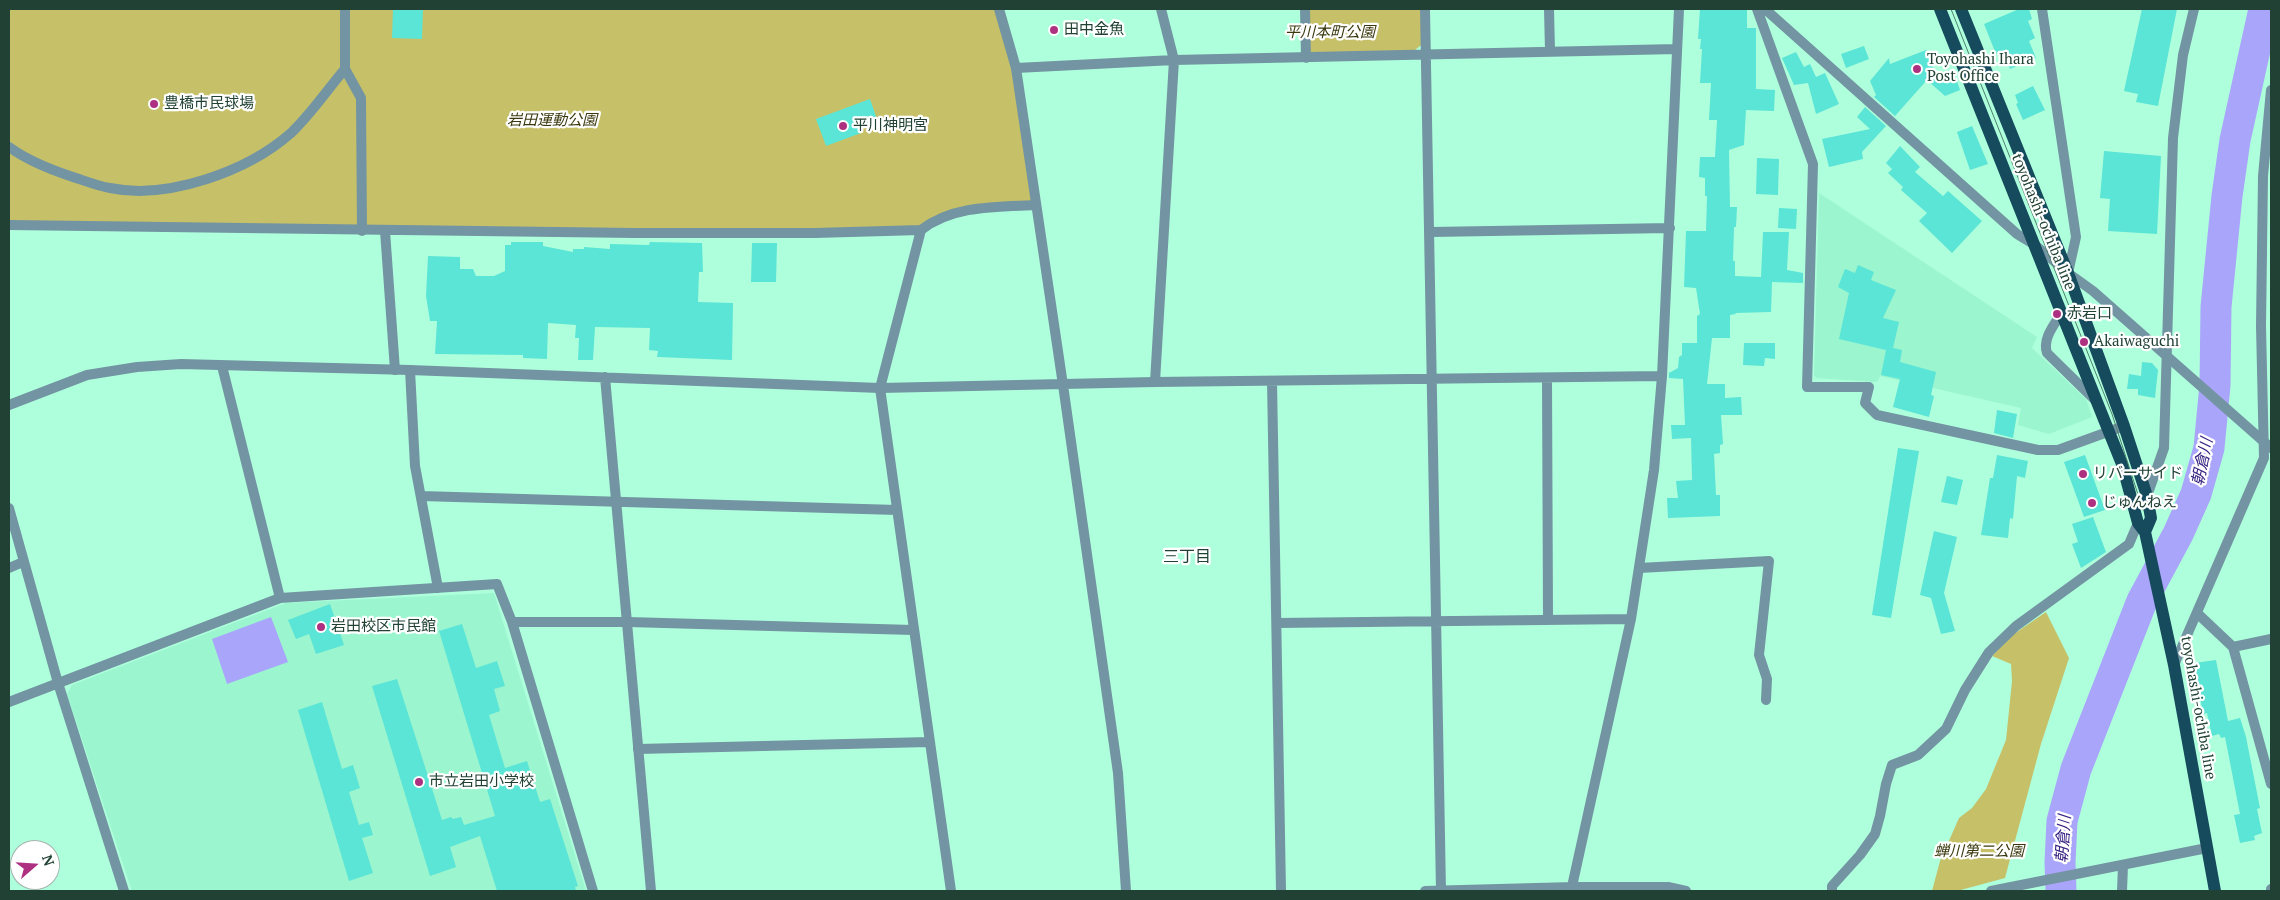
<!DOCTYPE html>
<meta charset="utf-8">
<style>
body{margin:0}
#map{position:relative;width:2280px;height:900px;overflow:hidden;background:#aeffdc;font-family:"PT Serif",serif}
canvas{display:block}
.frame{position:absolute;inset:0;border:10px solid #204134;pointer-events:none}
.north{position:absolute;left:10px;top:840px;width:50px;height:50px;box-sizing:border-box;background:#fff;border:1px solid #a6b3ae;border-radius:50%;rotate:71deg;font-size:14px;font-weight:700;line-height:20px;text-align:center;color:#204134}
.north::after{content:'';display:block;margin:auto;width:18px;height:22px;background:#ad3081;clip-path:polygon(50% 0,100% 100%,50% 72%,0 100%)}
</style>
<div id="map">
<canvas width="2280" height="900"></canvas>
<div class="frame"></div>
<div class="north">N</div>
</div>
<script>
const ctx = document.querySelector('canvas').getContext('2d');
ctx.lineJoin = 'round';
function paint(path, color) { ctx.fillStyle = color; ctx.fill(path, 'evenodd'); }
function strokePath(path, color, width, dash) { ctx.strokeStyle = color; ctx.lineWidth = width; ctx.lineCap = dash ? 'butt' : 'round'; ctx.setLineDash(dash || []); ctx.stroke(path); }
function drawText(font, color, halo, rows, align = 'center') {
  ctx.font = font + ' "PT Serif","Noto Sans JP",serif'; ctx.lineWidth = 4.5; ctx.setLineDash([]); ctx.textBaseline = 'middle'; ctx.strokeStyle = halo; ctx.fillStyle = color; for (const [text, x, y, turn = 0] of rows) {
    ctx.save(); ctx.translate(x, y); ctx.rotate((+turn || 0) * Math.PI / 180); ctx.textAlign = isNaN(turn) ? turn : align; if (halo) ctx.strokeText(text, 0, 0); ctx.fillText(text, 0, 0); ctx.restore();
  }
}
paint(new Path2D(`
 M1819,193L2037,337L2032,348L2086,399L2092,417L2049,434L2018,425L2021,408L1880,376L1878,381L1874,382L1816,378L1814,375Z
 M494,593L586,891H132L67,694L72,685L286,603Z`), '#9bf5cf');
paint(new Path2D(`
 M9,9H999L1016,68L1036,205L972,209L921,230L9,225Z
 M1305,9H1425V42L1410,54L1306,58Z
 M2046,612L2069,658L2041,744L2005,878L1957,891H1932L1940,861L1959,818L1972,808L1986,789L2006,740L2012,681L2011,664L1992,656L2011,636Z`), '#c6c168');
paint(new Path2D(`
 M271,617L288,662L227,684L212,639Z`), '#a9a5fa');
strokePath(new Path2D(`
 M2061,891L2060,862L2062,821L2076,769L2142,601L2178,534L2196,494L2209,448L2215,385L2216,307L2227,196L2235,140L2264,9`), '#a9a5fa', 31);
paint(new Path2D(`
 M393,9H423L422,39L392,38Z
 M1700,9H1747V28H1756V89L1775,90L1774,111L1746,110L1744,145L1729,150L1730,207H1737L1736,227H1734L1733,261H1735V276L1761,277L1763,232H1789L1787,270L1803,273V283L1772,282L1771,312L1735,313L1736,314L1730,315V338H1712L1707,384H1725V398L1741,397L1742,415H1721L1723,444L1720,445V453L1714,454L1716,495H1720V516L1668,518L1667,498H1678L1676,481L1692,480L1691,438L1672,439L1671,425H1685L1683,379L1669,378V373L1678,368L1679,357L1682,355V343H1697V316L1700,314L1696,288L1684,287L1686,231H1706L1707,196H1705V178L1699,177L1700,157H1715L1717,120H1709L1711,83H1700L1702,49H1700L1701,39H1698Z
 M2019,9H2029L2032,19L2028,21L2035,38L2029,41L2036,58L2010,69L2003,51L1996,54L1984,24Z
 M2142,9H2177L2158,106L2136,102L2138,94L2124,91Z
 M1864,46L1869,59L1846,68L1841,54Z
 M1926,50L1938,81L1955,75L1960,90L1945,96L1927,80L1895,116L1874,97L1876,95L1870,81L1889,58L1890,64Z
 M1796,52L1804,67L1810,64L1816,77L1825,73L1839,104L1816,114L1808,83L1794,85L1782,58Z
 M2033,86L2045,110L2023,120L2016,104L2018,103L2015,95Z
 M870,99L878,122L860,129L861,133L826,146L816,119Z
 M1865,107L1886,126L1862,152L1863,159L1829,167L1822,139L1870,129L1857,117Z
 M1972,126L1988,164L1970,170L1957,132Z
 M1900,146L1920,167L1915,172L1943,196L1948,191L1982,221L1952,253L1919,221L1927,213L1901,190L1903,187L1888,173L1892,169L1886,163Z
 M2104,151L2161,156L2157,234L2108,231L2110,199L2100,198Z
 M1757,158L1779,159L1778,195L1756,194Z
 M1779,208L1797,209L1796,229L1778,228Z
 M511,242H543V246L573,252V249H584V247L610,249V244L649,245L650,242L702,243L703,272H699L698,302L733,303L732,360L657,357L658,351L649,350L650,328L595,327L593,360H578L579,338H575L576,325L548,323L547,359L523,358V355L435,354L437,321H430L426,296L428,256L460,257V269H473L476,276H494L505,271V245H511Z
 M752,243H777L776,282H751Z
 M1858,265L1874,272L1871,280L1896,290L1883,318L1899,322L1893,348L1902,350L1900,362L1936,372L1931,395L1934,396L1929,417L1893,407L1900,379L1881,375L1886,350L1839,339L1849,293L1838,287L1845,269L1855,273Z
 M1744,343H1775V359L1765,358L1764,366L1743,365Z
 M2142,362L2152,363L2158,370L2155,398L2138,395V389H2127L2129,374L2141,376Z
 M1997,410L2017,414L2013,438L1994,433Z
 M1898,448L1919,451L1891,618L1872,615Z
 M1997,455L2028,461L2025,478L2017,476L2013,519L2010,518L2008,538L1981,535L1990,478H1993Z
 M2085,455L2105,510L2084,517L2064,462Z
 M1947,476L1963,480L1957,505L1941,502Z
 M2093,517L2106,552L2081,568L2072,544L2078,542L2072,524Z
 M1934,531L1957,537L1944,593L1955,631L1941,634L1931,598L1920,595Z
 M330,604L344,645L316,654L309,634L296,639L288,620Z
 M462,624L476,668L497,661L505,686L494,689L500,711L489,715L505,768L527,761L540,802L550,799L578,886L575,887L576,891H497L480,836L450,847L456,867L430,876L372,686L397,679L442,820L451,817L453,819L461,817L464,825L495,816L439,631Z
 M2216,660L2228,721L2240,718L2246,737L2260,808L2257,809L2262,833L2254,836L2255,840L2240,843L2234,815L2240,814L2225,737L2221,738L2219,734L2212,736L2207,713L2203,714L2194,663Z
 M322,702L342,769L353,765L360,788L349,792L359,825L369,822L373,835L362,838L373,873L349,881L298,710Z`), '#5ae5d6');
strokePath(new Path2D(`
 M345,9V69L361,98L362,231
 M9,147C27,160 49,169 70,176C83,180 97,186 110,188C168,200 248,171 291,133C311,114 327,90 345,69
 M2062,312C2055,324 2042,338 2047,353L2096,401
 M1639,568L1769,561L1759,655L1767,679L1766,700`), '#7394a2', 10);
strokePath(new Path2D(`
 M1161,9L1174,60L1155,382L1662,376
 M1305,9L1306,58
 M1425,9L1441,891
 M1549,9L1550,51
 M1757,9L1813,164L1807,387H1869L1865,403L1877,415L2038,450H2058L2124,426
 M1765,9L2017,234L2035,245L2068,273L2076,237L2042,9
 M1016,68L1174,60L1677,49
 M9,225L635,233H815L921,230C953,205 997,207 1036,205
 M921,230L880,388L951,891
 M385,231L395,370
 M1431,232L1670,228
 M222,366L280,598
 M410,370L415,466L438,588
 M1547,379L1548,618
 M1272,381L1281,891
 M421,496L897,510
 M2147,496L2164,448L2173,138L2183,55L2194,9
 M9,508L58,683L124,891
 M9,568L23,562
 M2198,614L2233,647L2271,784
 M512,622H628L913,630
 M1277,623L1631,619
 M2233,647L2271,639
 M2174,665L2264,458L2261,326L2263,176L2271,90
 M9,702L280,598L497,584L512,622L593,891
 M638,749L929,742
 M1425,891L1573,887H1668L1686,891
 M1571,891L1631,619L1654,470L1662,376L1679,9
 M1832,891V886L1860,855L1875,834L1880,816L1886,784L1892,765L1918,755L1946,729L1965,690L1989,652L2016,626L2129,544L2138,523
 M1991,891L2207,848
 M2122,891L2123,865
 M2271,891V889`), '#7394a2', 10);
strokePath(new Path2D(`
 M999,9L1016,68L1063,385L1118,773L1126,891
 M2068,273L2093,291L2271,448
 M605,377L651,891
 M9,405L87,375L137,367L181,364L410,370L880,388L1155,382`), '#7394a2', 10);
strokePath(new Path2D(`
 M1940,9L2103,417L2122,464L2138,523L2145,532L2174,665L2215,891
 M1961,9L2068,273L2124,426L2147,496L2151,518L2145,532`), '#164b5e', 12);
strokePath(new Path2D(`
 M1951,9L2112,414L2143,510`), '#4f7f6b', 1);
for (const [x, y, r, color] of [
 [1054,30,5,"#ad3081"],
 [1917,69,5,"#ad3081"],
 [154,104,5,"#ad3081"],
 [843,126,5,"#ad3081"],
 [2057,314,5,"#ad3081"],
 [2084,342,5,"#ad3081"],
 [2083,474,5,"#ad3081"],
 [2092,503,5,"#ad3081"],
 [321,627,5,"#ad3081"],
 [419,782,5,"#ad3081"]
]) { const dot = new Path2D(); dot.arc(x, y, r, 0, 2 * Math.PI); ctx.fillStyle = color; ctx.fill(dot); strokePath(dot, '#fff', 2); }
drawText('15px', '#204134', '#fff', [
 ["田中金魚",1064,30],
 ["Toyohashi Ihara",1927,60],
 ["Post Office",1927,77],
 ["豊橋市民球場",164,104],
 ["平川神明宮",853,126],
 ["赤岩口",2067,314],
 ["Akaiwaguchi",2094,342],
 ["リバーサイド",2093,474],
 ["じゅんねえ",2102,503],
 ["岩田校区市民館",331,627],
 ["市立岩田小学校",429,782]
], 'left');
drawText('italic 15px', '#3b380e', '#fff', [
 ["平川本町公園",1330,33],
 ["岩田運動公園",552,121],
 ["蝉川第二公園",1979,852]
]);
drawText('15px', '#204134', '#fff', [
 ["toyohashi-ochiba line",2043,222,68],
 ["toyohashi-ochiba line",2198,708,80]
]);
drawText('italic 16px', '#382383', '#fff', [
 ["朝倉川",2203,462,-78],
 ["朝倉川",2064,839,-86]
]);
drawText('16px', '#204134', '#fff', [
 ["三丁目",1187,557]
]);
</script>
